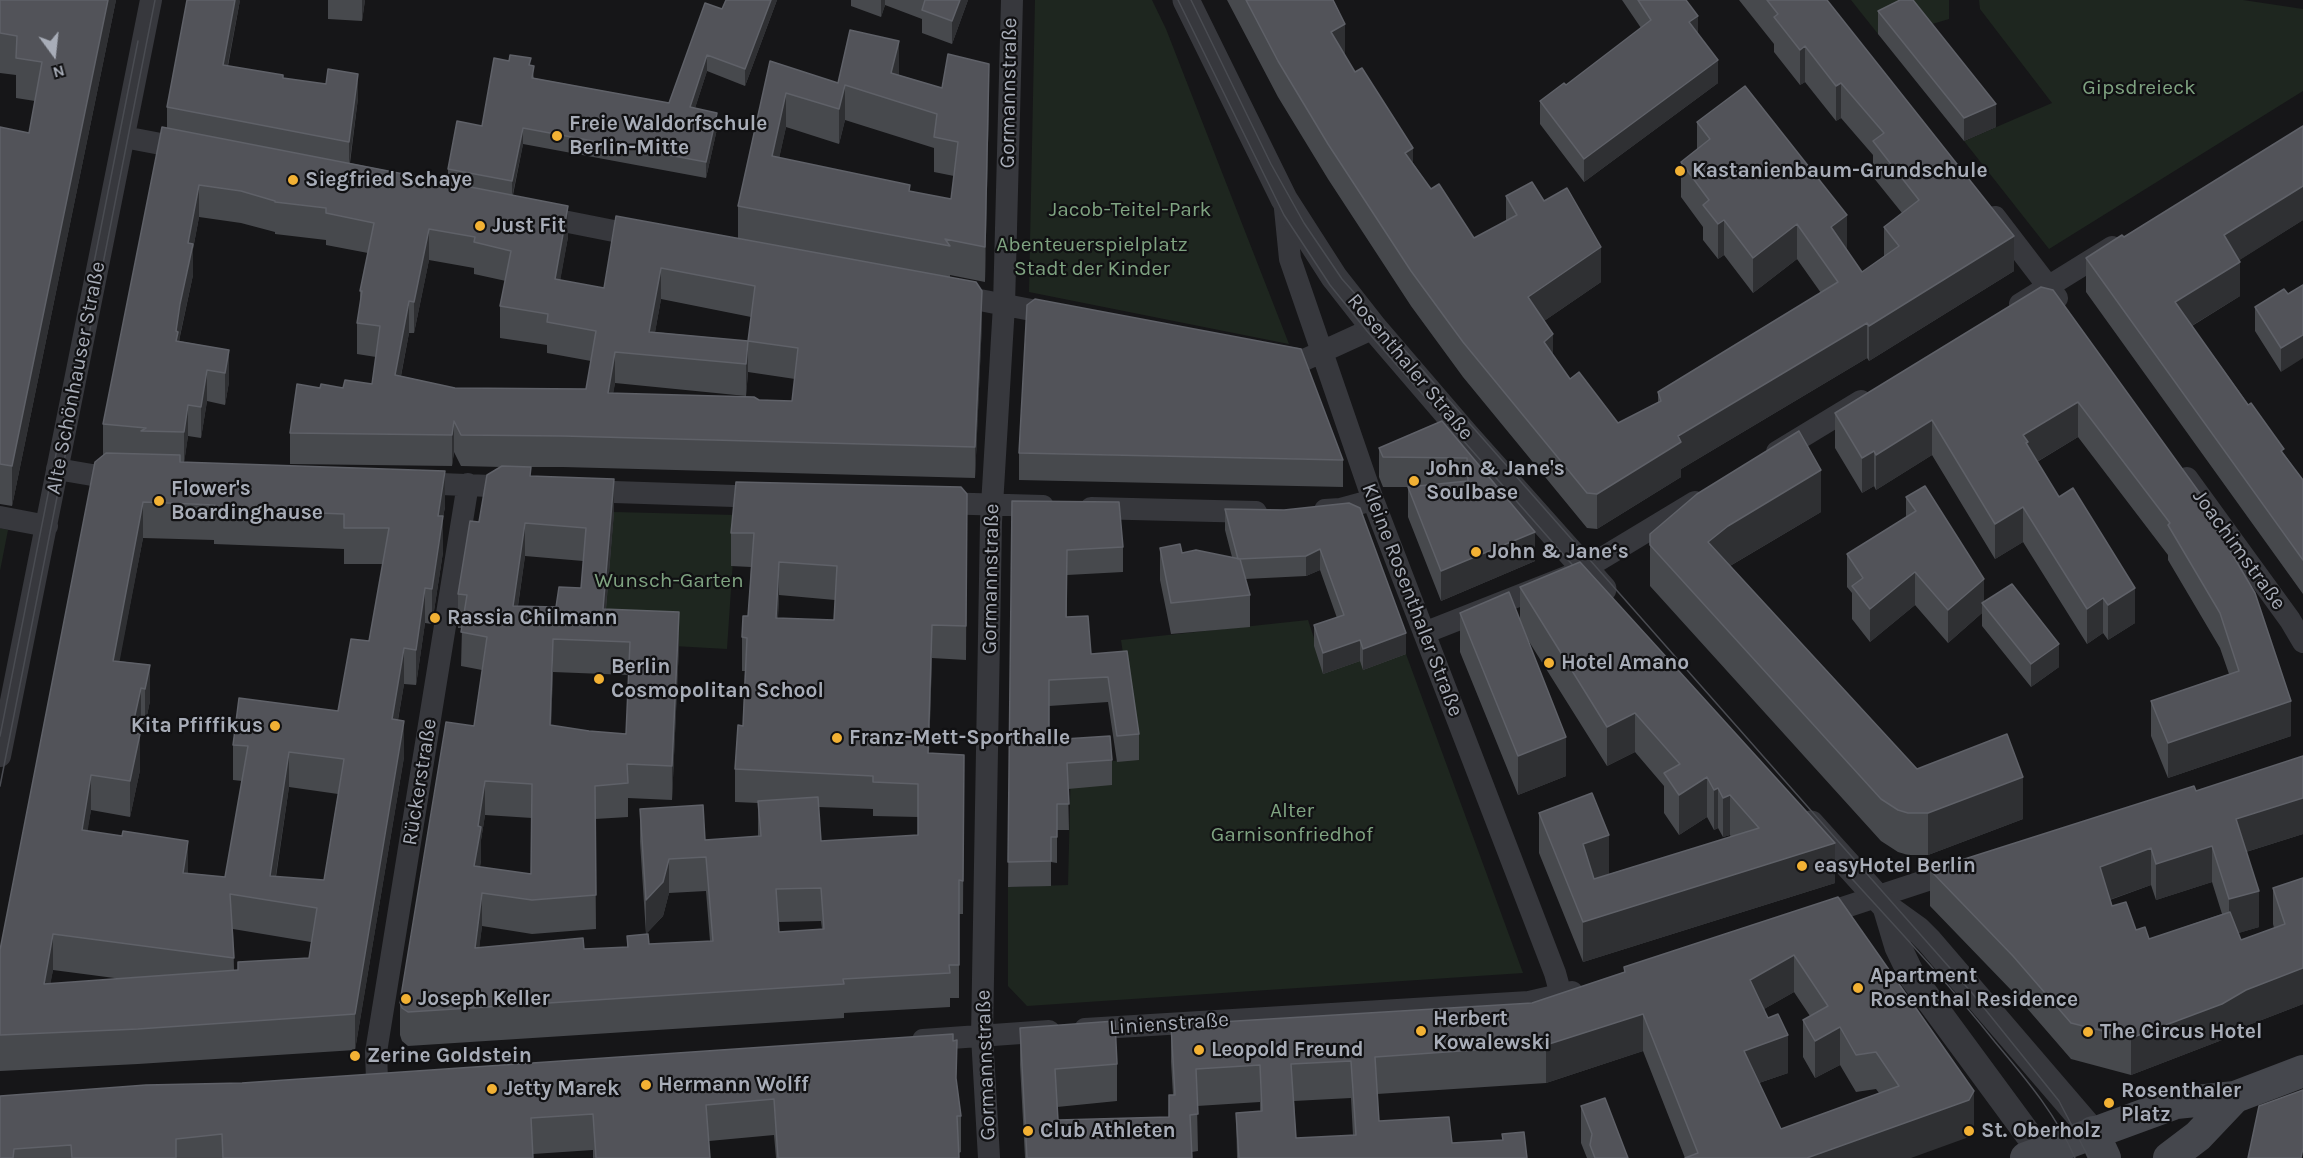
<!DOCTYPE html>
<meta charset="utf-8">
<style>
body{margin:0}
#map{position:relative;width:2303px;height:1158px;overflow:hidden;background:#161618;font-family:Karla,sans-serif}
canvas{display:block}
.north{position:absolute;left:24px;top:24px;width:60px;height:60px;-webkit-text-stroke:4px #111113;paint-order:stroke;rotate:165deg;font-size:16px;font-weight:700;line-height:24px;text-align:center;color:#a8adb8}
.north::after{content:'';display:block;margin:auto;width:21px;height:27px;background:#a8adb8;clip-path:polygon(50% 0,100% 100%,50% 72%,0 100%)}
</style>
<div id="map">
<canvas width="2303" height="1158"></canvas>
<div class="north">N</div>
</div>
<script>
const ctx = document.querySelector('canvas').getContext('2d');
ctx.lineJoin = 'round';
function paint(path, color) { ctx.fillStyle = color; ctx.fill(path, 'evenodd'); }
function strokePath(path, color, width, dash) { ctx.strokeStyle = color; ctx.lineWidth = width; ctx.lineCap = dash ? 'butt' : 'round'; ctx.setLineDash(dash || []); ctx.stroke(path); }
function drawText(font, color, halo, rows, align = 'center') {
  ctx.font = font + ' Karla,sans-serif'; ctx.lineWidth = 4.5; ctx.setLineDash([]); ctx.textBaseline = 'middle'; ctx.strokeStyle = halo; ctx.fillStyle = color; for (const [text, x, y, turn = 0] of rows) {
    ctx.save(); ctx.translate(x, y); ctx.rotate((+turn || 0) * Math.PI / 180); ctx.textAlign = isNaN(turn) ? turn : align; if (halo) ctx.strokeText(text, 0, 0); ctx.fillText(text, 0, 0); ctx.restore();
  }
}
paint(new Path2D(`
 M1035,0H1152L1166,29L1289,344L1029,292Z
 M1851,0H1949V19L1929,25L1878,34Z
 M1979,0H2243L2303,9V91L2049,249L1964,141L2052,103L1980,9Z
 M614,512L736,515L727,649L603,642Z
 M0,528L8,530L0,571Z
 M1308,620L1314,638L1406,654L1523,973L1027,1006L1008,986V887L1068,885L1071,764L1139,759L1121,640Z`), '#1e261f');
strokePath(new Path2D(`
 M124,137L187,149
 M1284,199L1290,259L1373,500L1555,973L1561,995
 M538,216L644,237
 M1995,217L2057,298
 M954,295L1057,315
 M2020,304L2112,247
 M1275,355L1304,360L1374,328
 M1777,452L1861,401
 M57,469L92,475H123
 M2187,478L2290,620L2303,642
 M416,483L515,487
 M584,491L764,497
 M938,503L1043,506
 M1091,508L1256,512
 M1325,510L1340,509L1373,500
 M0,517L47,526
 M1424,633L1579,572L1695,502
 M0,756L151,0
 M1818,916L1958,870
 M1085,1029L1529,1002L1572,992
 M923,1040L1049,1031
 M377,1080L376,1052L468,484
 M989,1158L982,1036L991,522L1004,305L1012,0`), '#37383d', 22);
strokePath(new Path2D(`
 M1186,0L1284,199L1334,277L1374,328L1465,434L1603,589
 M1811,824L1886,907L1918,930L1929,941L2093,1132
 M1886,907L1898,947L1913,978L2041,1152`), '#37383d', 27);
strokePath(new Path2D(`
 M2093,1132L2105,1158
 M2026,1158L2176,1103L2235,1097L2303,1071
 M2169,1158L2198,1136L2235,1097`), '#45474d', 32);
strokePath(new Path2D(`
 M1178,0L1284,215L1330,285L1367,331L1584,578
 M1191,0L1271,164L1304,223L1342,279L1972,993L2059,1101L2089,1158
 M0,736L138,41
 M0,786L155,0
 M1823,847C1881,911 1941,974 1995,1042C2025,1078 2056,1114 2075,1158`), '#4a4c52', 1.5);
paint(new Path2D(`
 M0,0H116L12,506L0,504V127L29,133L35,101L16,98V75L0,73Z
 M240,0L228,66L283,78L358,98L350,163L448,183V169L531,65L534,78L669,103L722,9L777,0L745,86L707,71L695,108L717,129L706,178L523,144L513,195L568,237L560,280L604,288L738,238V206L770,61L838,83L899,75L942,88L989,99L985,282L950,275V277L982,322L975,478L563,467H516L531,476L614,512L606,609L679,645L672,800L628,798V817L595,819L596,929L532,934L482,926L479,948L584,949L627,947V936L649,944L710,941L706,891L669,893L663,916L646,934L640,842V809L705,840L758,836V803L735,802V769L743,726L745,671H742V637L748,616L751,567L731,566V533L967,494L966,660L932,658L929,753L964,755L963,914H959V998H950V1007L844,1013V1018L408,1046L402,1041L400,1035V1002L474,726L482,670L461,666L462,628H458V594L479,522L501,467L461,466L454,452L452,466L290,464V433L320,388H343L372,384L376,357L357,354V323L360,307V291L368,253L326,245V240L275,234V232L241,223L199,217L193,249V275L179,341L229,350V382L225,405L207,401L201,438L188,436L184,462L445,507L443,517V552L432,624L425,623L416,685L404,684L398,720L404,757L355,1050L138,1064L0,1071V950L103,456V424L167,128V107ZM845,120L934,148V172L954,176L951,199L910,191L779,158L786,127L839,144ZM429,260L474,268V274L506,281L500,306V338L547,345V353L591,361L586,389L455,388L401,376L409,333H414ZM661,299L751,317L748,341L655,332ZM748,372L795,379L792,401L613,393L615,383L746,396ZM143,538L214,540V544L344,549V564H383L369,641L338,711L233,745V780L242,781L225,877L188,873L87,831L91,810L130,817L140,770L138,734L141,723L145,725L150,701V665L119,661ZM525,556L583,561L581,588L556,607L518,606ZM779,595L835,600L834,620L778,618ZM553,672L629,675L626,734L589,731L551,726ZM289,787L338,794L324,880L276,877ZM818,807L873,809V816L918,817V835L821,841ZM485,815L532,818L531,874L480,867L481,860V840ZM821,921L822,929L779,932L778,922ZM233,929L311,942L309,958L234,970ZM53,970L122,979L50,984Z
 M328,0H365L362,21L328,19Z
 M851,0H968L952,44L922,33V19L885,5L881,17L851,6Z
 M1227,0H1333L1345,55L1355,72L1413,163L1431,189L1474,238L1506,221V196L1544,201L1601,282L1544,321L1553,355L1570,379L1618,423L1658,403V392L1821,293L1797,259L1753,293L1724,255L1718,259L1703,240V227L1681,197V162L1697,149V122L1847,250L1862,272L1884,257V227L1902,213L1873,177V155L1841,118L1836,121L1805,82L1800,85L1774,52V44L1739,0H1827L2014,271L1869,361L1867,358L1681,469V477L1597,529L1587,528L1463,377L1411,306L1328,179L1278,97Z
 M1622,0H1686L1698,33L1718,83L1584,182L1540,124V101L1566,85L1641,28Z
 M1878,11L1996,127L1964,141L1878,34Z
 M2303,220L2239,260L2240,296L2192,326L2303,480V594L2086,292V258L2124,237Z
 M2041,287L2204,508L2291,736L2168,778L2151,736V701L2229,674L2220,648L2168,560V555L2078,437L2037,462L2135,623L2108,640L2103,633L2087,644L2023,542L1995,559L1932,455L1876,490L1874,486L1862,493L1835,448V413Z
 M2288,294L2281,372L2255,331V307Z
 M1442,421L1535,561L1441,601L1408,517V487H1409H1383L1379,477V448Z
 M1019,453L1343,460V487L1019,480Z
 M1906,497L1984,602L2059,667L2031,687L1982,626V613L1948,643L1915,605L1870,642L1852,619V593L1847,587V554L1906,517Z
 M1012,501L1123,547V572L1067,575V617L1091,654L1127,651L1139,734V760L1117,762L1108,702L1049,706V740L1112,760V785L1068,789L1069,830H1057V863L1051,862V886L1008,887Z
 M1349,503L1406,654L1363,670L1360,661L1323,674L1314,646V625L1337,618L1320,570L1306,576L1245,579L1250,595V627L1171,634L1160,580V548L1182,553L1232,557L1225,530V509L1284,510Z
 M1821,512L1730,566L1917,769L2023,819L1928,855H1908L1898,852L1881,841L1650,586V534Z
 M1520,587L1835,883L1583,962L1539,853V813L1609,874L1731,837L1730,835L1723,837L1718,828L1714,830L1707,817L1679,835L1664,813V786L1635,752L1607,766L1528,640L1566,776L1518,795L1460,652V613L1520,619Z
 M2196,791L2303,834L2246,852L2259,927L2238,933L2241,940L2274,928L2273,924V888L2303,878V1004L2246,1026L2222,1040L2131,1075L2071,1059L2013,992L1930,906V870ZM2212,882L2222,914L2149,939L2136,930L2112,906L2110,900L2151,885L2156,900Z
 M1838,897L1974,1128L1969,1137L1685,1158L1643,1051L1546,1083L1377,1094L1379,1121L1452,1143L1527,1158H1237L1236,1113L1260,1111V1102L1197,1106L1198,1151L1192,1152V1158H1025L1020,1065V1028L1117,1064V1101L1057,1107L1058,1120L1169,1117V1095H1173L1171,1062V1025L1532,1003L1624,972V967ZM1794,992L1810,1016L1803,1020V1057L1815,1078L1840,1065L1856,1092L1876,1089L1879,1093L1781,1129L1759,1083L1788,1073L1764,1009ZM1351,1098L1353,1136L1296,1138L1294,1101Z
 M957,1085L961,1116V1152L959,1153V1158H776L774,1135L709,1141L710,1158H593V1150L533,1154V1158H0V1096Z
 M1581,1106L1628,1158H1587L1581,1143Z`), '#47494d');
paint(new Path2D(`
 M108,0H116L12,506V466Z
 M235,0H240L223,89V65Z
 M362,0H365L362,21Z
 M771,0H777L745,86V69Z
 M881,0H885V5L881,17Z
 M960,0H968L952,44V21Z
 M1698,16V38L1689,22Z
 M1345,24V59L1331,32Z
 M899,41V76L891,73Z
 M1805,46V82L1800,85V50Z
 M707,55V71L690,124V107Z
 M1718,60V83L1584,182V159Z
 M989,64V99L985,282V247Z
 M358,74V98L349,166V142Z
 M1841,83V118L1836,121V86Z
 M845,85V120L839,144V109Z
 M786,93V127L772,191V156Z
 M1996,104V127L1964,141V118Z
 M717,113V129L706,178V162Z
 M523,128V144L512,197V181Z
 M1413,148V183L1405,153Z
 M199,185V217L193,249V275L180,335L176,372V331L188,243Z
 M2303,186V220L2224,270V235Z
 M568,206V237L555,310V279Z
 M1847,215V250L1831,227Z
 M1724,220V255L1718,259V224Z
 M1797,224V259L1753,293V258Z
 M429,229V260L414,333V302Z
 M2014,236V271L1869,361V326Z
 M1601,247V282L1528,332V297Z
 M2240,262V296L2175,336V302Z
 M661,268V299L651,355L649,332Z
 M982,291V322L975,478V447Z
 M409,301V333L395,406V375Z
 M1867,323V358L1681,469V477L1597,529V494L1678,436Z
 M1553,334V370L1544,342Z
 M2303,335V358L2281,372V348Z
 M748,341V372L746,396V364Z
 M229,350V382L225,405V373Z
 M615,352V383L608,425V393Z
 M207,370V401L201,438V407Z
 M2078,402V437L2028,467L2023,435Z
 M188,405V436L184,464V432Z
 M1932,420V455L1876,490V455Z
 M454,421V452L452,466V435Z
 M1874,451V486L1862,493V458Z
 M1821,470V512L1728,567L1708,542L1728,526Z
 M445,471V507L443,517V552L432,624V589L438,516Z
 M614,479V512L603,642V609Z
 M2204,499V534L2201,501Z
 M143,502V538L113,696V661Z
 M2023,507V542L1995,559V524Z
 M525,523V556L513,639V606Z
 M1535,532V561L1441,601V571Z
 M1320,549V570L1306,576V556Z
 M779,562V595L776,651V618Z
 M1915,572V605L1870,642V609Z
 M1984,579V605L1982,603V613L1948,643V610Z
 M425,588V623L416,685V650Z
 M2135,588V623L2108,640V605Z
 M2103,598V633L2087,644V609Z
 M679,612V645L672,800V766Z
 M932,625V658L928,787V753Z
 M1406,633V654L1363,670V649Z
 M553,639V672L550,759V725Z
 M1360,640V661L1323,674V653Z
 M2059,644V667L2031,687V664Z
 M404,648V684L392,754V719Z
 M150,665V701L145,725V689Z
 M141,688V723L131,768V733Z
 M2291,701V736L2168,778V743Z
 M1635,713V752L1607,766V727Z
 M404,721V757L355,1050V1014Z
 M140,734V770L130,817V781Z
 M1566,737V776L1518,795V756Z
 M289,752V787L272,900L270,876Z
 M91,775V810L82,866V830Z
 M1707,777V817L1679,835V795Z
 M2023,777V819L1928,855V813Z
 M485,781V815L481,840V860L474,899V866L478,826Z
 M1718,788V828L1714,830V790Z
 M1730,795V835L1723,837V798Z
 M2303,798V834L2236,855V819Z
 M1609,835V875L1583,884V844Z
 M188,841V876L183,873Z
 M1835,843V883L1583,962V922Z
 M2212,846V882L2156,900V864Z
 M2151,848V885L2100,903V867Z
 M669,859V893L663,916L646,934V900Z
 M2259,891V927L2229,936V899Z
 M482,893V926L475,982V948Z
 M53,934V970L44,1020V984Z
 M1794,955V992L1750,1017V980Z
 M2303,968V1004L2246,1026L2222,1040L2131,1075V1038L2246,990Z
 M1643,1014V1051L1546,1083V1045Z
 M1840,1027V1065L1815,1078V1041Z
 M1788,1035V1073L1744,1088V1051Z
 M1974,1091V1128L1969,1137L1911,1158H1807Z`), '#2f3033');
const building = new Path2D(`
 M0,0H108L12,466L0,464V127L29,133L42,62L16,58L17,36L0,33Z
 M187,0H235L223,65L283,75V78L326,84L328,69L358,74L349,142L167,107Z
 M726,0H771L745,69L707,55L690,107L717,113L706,162L523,128L512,181L448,169L457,121L482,126L494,58L509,61L510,55L531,58L529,65L534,66L532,78L669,103L705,3L722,9Z
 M925,0H960L952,21L922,10Z
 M1246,0H1333L1345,24L1331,32L1355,72L1362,68L1413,148L1405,153L1431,189L1439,184L1474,238L1517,215L1506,196L1532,182L1544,201L1567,188L1601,247L1528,297L1553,334L1544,342L1570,379L1579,372L1618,423L1661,401L1658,392L1838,282L1797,224L1753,258L1724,220L1718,224L1703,205L1709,200L1681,162L1710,139L1697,122L1745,86L1847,215L1831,227L1862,272L1899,246L1884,227L1919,200L1873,141L1884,133L1841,83L1836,86L1805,46L1800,50L1774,17L1778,14L1767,0H1827L2014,236L1869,326L1867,323L1678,436L1681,442L1597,494L1587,493L1463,342L1411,271L1328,144L1278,61Z
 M1638,0H1686L1698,16L1689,22L1718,60L1584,159L1540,101L1564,83L1566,85L1651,20Z
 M1900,0H1913L1996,104L1964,118L1878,11Z
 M850,30L899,41L891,73L942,88L948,54L989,64L985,247L945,239L950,246L738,206L770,61L838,83ZM845,85L937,114L934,137L958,142L951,199L909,191L910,185L772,156L786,93L839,109Z
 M2303,126V186L2224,235L2240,262L2175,302L2248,405L2251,403L2284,449L2281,451L2303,480V560L2086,258L2122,235L2124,237Z
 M162,127L568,206L555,279L604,288L616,216L976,282L982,291L975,447L563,436L461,435L454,421L452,435L290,433L297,384L320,388L321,384L343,388L345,380L372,384L380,326L357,323L362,291H360L374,223L326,213V208L275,202V201L241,191L199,185L188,243L193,244L180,304L176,331L178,332L176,341L229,350L225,373L207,370L201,407L188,405L184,432L141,431L146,428L103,424ZM429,229L475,237L474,242L511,251L500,306L548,314L547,322L596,331L586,389L455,388L395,375L409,301L414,302ZM661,268L755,286L748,341L649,332ZM748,341L798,348L792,401L759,400L754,397L608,393L615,352L746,364Z
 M2303,285V335L2281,348L2255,307L2284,289L2288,294Z
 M2041,287L2053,290L2204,499L2201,501L2255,593L2291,701L2168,743L2151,701L2239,671L2220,613L2168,525L2170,523L2078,402L2023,435L2028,442L2026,443L2059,497L2073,488L2135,588L2108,605L2103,598L2087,609L2023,507L1995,524L1932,420L1876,455L1874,451L1862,458L1835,413Z
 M1035,299L1301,349L1343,460L1019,453L1027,305Z
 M1442,421L1535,532L1441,571L1408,487L1468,481L1467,458L1383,457L1379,448Z
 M1799,431L1821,470L1728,526L1708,542L1917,769L2007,734L2023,777L1928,813H1908L1898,810L1881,799L1650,545V534L1697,494Z
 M106,453L180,455V462L445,471L438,516H443L432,589L425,588L416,650L404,648L392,719L404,721L355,1014L138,1029L0,1035V950L95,462ZM143,502L215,505L214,509L344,514V528H389L369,641L351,639L338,711L239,698L233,745L248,746L225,877L183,873L188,841L123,831L122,836L82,830L91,775L130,781L140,734L131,733L141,688L145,689L150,665L113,661ZM289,752L344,759L324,880L270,876ZM230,894L317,908L309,958L238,962V970L44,984L53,934L234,958Z
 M502,466L531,467L530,476L614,479L603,609L679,612L672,766L627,764L628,783L595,786L596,895L532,900L482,893L475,948L583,938L584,949L628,947L627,936L648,934L649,944L713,941L706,857L669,859L663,882L646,900L640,809L703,805L705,840L761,836L758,801L818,797L821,841L918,835V784L873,782V776L735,769L738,725L743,726L747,638L742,637L743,616H748L754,533H731L736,482L961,487L967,494L966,626L932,625L928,753L964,755L963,881L959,880V965H949L950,973L843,979L844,984L408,1012L402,1008L400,1002L446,722L474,726L487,637L461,632L467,595L458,594L470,521L479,522L487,475ZM525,523L586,528L581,588L559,587L556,607L513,606ZM779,562L837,566L834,620L776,618ZM553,639L630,642L626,734L589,731L550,725ZM485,781L532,784L531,874L474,866L481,827L478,826ZM821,888L824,929L779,932L776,889Z
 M1925,486L1984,579L1948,610L1915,572L1870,609L1852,586L1863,578L1847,554L1916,511L1906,497Z
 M1012,501L1119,502L1123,547L1067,550L1066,617L1088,616L1091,654L1127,651L1139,734L1117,736L1108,677L1049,680V740L1110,736L1112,760L1067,763L1069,804H1057V837H1051V861L1008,862Z
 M1349,503L1360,508L1406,633L1363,649L1360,640L1323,653L1314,625L1344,615L1320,549L1306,556L1238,559L1225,509L1284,510Z
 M1180,544L1182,553L1196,550L1240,559L1250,595L1171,603L1160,548Z
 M1580,562L1835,843L1583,922L1539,813L1592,793L1609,835L1583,844L1594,879L1759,828L1730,795L1723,798L1718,788L1714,790L1707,777L1679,795L1664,773L1680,764L1635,713L1607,727L1520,587Z
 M2012,584L2059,644L2031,664L1982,603Z
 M1509,592L1566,737L1518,756L1460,613Z
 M2303,756V798L2236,819L2259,891L2229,899L2212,846L2156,864L2151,848L2100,867L2112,906L2126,902L2136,930L2145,927L2149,939L2230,912L2241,940L2285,924L2273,888L2303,878V968L2246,990L2222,1004L2131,1038L2071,1023L2013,956L1930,870L2194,786L2196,791Z
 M1838,897L1974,1091L1969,1100L1807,1158H1685L1698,1153L1643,1014L1546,1045L1375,1057L1379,1121L1449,1117L1452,1143L1503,1140L1502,1134L1524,1132L1527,1158H1239L1236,1113L1262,1111L1260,1065L1196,1069L1198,1114L1190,1115L1192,1158H1027L1020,1028L1115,1021L1117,1064L1055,1069L1058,1120L1169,1117V1095H1175L1171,1025L1532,1003L1625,972L1624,967ZM1794,955L1828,1006L1803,1020L1815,1041L1840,1027L1856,1055L1876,1052L1899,1086L1781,1129L1744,1051L1788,1035L1778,1014L1768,1018L1750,980ZM1351,1061L1356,1135L1296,1138L1291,1064Z
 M953,1034V1041L957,1040L956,1078L961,1116H957L959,1158H778L774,1099L706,1105L710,1158H596L593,1114L531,1118L533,1158H223L222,1134L176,1139V1158H72L71,1145L14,1149L13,1158H0V1096L146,1085L242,1083Z
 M2303,1090V1148L2301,1158H2248L2259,1106Z
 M1605,1098L1628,1158H1595L1590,1145L1592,1134L1581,1106Z`);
paint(building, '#525359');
strokePath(building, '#5f6168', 1.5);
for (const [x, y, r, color] of [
 [557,136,6,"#f2b134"],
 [1680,171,6,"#f2b134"],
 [293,180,6,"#f2b134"],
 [480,226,6,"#f2b134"],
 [1414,481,6,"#f2b134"],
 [159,501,6,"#f2b134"],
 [1476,552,6,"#f2b134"],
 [435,618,6,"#f2b134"],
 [1549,663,6,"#f2b134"],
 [599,679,6,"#f2b134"],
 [275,726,6,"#f2b134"],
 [837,738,6,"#f2b134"],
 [1802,866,6,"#f2b134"],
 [1858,988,6,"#f2b134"],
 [406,999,6,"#f2b134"],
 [1421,1031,6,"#f2b134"],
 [2088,1032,6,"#f2b134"],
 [1199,1050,6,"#f2b134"],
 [355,1056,6,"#f2b134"],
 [646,1085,6,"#f2b134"],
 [492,1089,6,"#f2b134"],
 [2109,1103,6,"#f2b134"],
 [1028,1131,6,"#f2b134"],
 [1969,1131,6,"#f2b134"]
]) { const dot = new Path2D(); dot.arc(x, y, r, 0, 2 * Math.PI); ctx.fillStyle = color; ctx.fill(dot); strokePath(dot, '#111113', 2); }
drawText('21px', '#7fa381', '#111113', [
 ["Gipsdreieck",2139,88],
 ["Jacob-Teitel-Park",1130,210],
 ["Abenteuerspielplatz",1092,245],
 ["Stadt der Kinder",1092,269],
 ["Wunsch-Garten",669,581],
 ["Alter",1292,811],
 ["Garnisonfriedhof",1292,835]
]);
drawText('21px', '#a8adb8', '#111113', [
 ["Gormannstraße",1009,93,-89],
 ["Rosenthaler Straße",1410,367,50],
 ["Alte Schönhauser Straße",76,378,-79],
 ["Joachimstraße",2239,550,54],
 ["Gormannstraße",991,579,-89],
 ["Kleine Rosenthaler Straße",1412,600,69],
 ["Rückerstraße",420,782,-81],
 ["Linienstraße",1169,1024,-4],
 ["Gormannstraße",986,1065,-92]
]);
drawText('bold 21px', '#a8adb8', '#111113', [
 ["Freie Waldorfschule",569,124],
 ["Berlin-Mitte",569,148],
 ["Kastanienbaum-Grundschule",1692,171],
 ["Siegfried Schaye",305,180],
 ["Just Fit",492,226],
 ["John & Jane's",1426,469],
 ["Soulbase",1426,493],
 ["Flower's",171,489],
 ["Boardinghause",171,513],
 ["John & Jane‘s",1488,552],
 ["Rassia Chilmann",447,618],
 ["Hotel Amano",1561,663],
 ["Berlin",611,667],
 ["Cosmopolitan School",611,691],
 ["Kita Pfiffikus",263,726,"right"],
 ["Franz-Mett-Sporthalle",849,738],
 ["easyHotel Berlin",1814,866],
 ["Apartment",1870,976],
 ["Rosenthal Residence",1870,1000],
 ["Joseph Keller",418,999],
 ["Herbert",1433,1019],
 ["Kowalewski",1433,1043],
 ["The Circus Hotel",2100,1032],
 ["Leopold Freund",1211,1050],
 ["Zerine Goldstein",367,1056],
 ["Hermann Wolff",658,1085],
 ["Jetty Marek",504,1089],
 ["Rosenthaler",2121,1091],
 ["Platz",2121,1115],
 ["Club Athleten",1040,1131],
 ["St. Oberholz",1981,1131]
], 'left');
</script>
